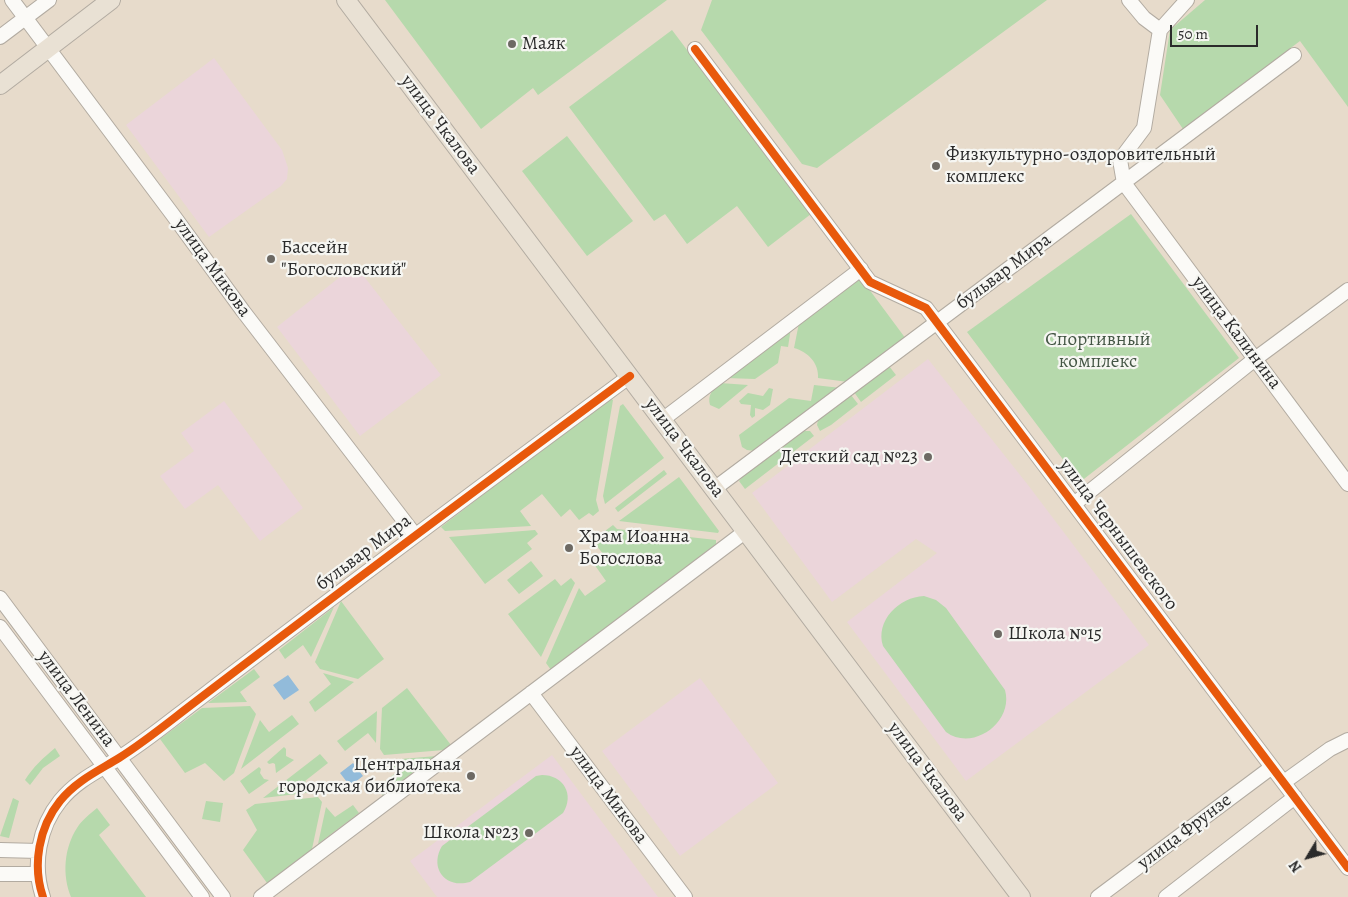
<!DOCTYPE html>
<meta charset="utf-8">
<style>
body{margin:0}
#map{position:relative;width:1348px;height:897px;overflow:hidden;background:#e7dbcb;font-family:Alegreya,serif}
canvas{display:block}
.north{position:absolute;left:1283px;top:832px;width:50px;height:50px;-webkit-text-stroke:4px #f6f6f2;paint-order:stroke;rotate:233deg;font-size:14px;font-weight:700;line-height:20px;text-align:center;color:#2b2b2b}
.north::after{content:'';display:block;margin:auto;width:18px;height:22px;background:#2b2b2b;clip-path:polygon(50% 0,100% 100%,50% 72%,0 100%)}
.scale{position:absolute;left:1170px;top:25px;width:88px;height:22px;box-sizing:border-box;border:2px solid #2b2b2b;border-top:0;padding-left:6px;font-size:15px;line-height:18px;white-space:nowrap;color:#2b2b2b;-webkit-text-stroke:4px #f6f6f2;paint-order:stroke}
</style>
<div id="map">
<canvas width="1348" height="897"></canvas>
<div class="north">N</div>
<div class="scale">50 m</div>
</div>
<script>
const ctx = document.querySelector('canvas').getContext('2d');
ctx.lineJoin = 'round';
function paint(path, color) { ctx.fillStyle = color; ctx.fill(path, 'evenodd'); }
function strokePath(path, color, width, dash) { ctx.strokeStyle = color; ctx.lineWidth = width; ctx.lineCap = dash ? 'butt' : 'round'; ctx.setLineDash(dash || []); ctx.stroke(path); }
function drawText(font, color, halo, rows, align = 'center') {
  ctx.font = font + ' Alegreya,serif'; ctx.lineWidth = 4.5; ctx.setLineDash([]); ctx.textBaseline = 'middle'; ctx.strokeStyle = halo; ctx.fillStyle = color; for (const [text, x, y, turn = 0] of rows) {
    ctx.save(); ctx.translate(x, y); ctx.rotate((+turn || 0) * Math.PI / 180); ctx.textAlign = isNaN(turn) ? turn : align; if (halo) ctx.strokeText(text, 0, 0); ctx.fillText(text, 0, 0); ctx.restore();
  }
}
paint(new Path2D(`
 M214,58L282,150L288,168L287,179L281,186L209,237L126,125Z
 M355,265L441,375L360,436L277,327Z
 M928,359L1028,485L1149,645L966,781L847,622L937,553L916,539L832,602L752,493Z
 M224,401L303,508L260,541L218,485L185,509L160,476L194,451L181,433Z
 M700,678L778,783L680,856L602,751Z
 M552,755L658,897H437L410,861Z`), '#ebd5da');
paint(new Path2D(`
 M385,0H667L538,95L533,88L481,129Z
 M712,0H1047L817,168L802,164L701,30Z
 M1205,0H1348V107L1300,41L1183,129L1160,95L1170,30Z
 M672,30L811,214L768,247L737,206L687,244L665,214L654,221L569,107Z
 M567,136L633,221L587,256L522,171Z
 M1131,214L1239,358L1080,482L967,332Z
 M860,277L906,339L848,382L818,378C819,363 808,352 794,348L799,323Z
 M791,328L788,347L781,346L778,363L755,379L726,378Z
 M889,366L896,375L861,402L854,392Z
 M720,383L748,385L719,409L710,405C707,395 713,389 720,383Z
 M814,385L841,388L755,451L747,450L742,447L739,435L789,398L811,401Z
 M769,388L773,389L770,405L763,410L755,408V416L752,418L750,415L751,405L741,404L739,401L748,393L763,396Z
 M851,395L858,404L831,425L820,431L817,425L818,420Z
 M609,398L613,400L596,500L599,511L593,516L589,513L579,520L570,509L561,517L542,494L520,511L531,526L445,531L441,527Z
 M623,404L664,458L605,504L603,496L620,406Z
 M805,431H810L814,436L745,489L739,481L744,475L801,432Z
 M664,470L667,474L618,512L615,508Z
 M679,477L719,531L718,533L619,521Z
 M613,525L617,529L716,540V544L551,670L546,663L579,588L585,596L606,581L594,564L604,555L596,545L605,537V531Z
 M535,530L538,534L527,543L532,549L485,584L449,537Z
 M531,561L543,576L519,594L507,580Z
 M571,578L575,583L541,657L508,614L555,579L561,586Z
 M924,596L936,600L946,608L1005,690C1014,722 973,752 946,732L883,646C875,621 899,597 924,596Z
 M341,601L384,659L358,679L320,669L315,662Z
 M334,607L311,657L303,645L285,659L279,650Z
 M254,669L260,677L240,692L247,702L208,703Z
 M323,673L354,682L315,712L309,702L331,684Z
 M407,688L451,745L444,750L384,755L380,749L382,708Z
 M250,706L256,714L234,773L224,781L205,763L185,773L160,739L202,708Z
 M377,711L376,743L368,733L345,751L337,741Z
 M292,715L299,724L241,769L260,720L269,732Z
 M284,747L286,749V756L294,760L276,773L275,764L273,763L269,764L267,762Z
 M55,748L60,756L43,768L30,785L25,780C33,767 43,758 55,748Z
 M320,754L328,763L305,781L314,792L263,798Z
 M437,756L383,796L377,787L397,772L389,760Z
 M259,767L261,769L260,773L264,779L269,780L249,794L240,781Z
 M542,775C563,775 575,794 563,813L470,882C445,889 429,868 442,846L536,776Z
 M318,797L322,802L312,849L267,883L243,850L257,830L246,810L255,804Z
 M13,798L19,801L9,838L0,836Z
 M206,801L223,803L220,822L202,819Z
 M353,805L359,813L318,844L326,807L335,817Z
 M97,808L110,825L99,835L146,897H71C62,875 64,848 77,828C82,820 90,814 97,808Z`), '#b6d9ac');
paint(new Path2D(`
 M288,675L299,690L284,700L273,685Z
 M353,763L363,776L350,786L340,773Z`), '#92bbda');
const minor = new Path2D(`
 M12,0L173,215L243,311L415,535
 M1129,0L1144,18L1160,30
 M1187,0L1160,30L1144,128L1120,160L1124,183L1348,484
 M0,37L49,0
 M695,49L870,282L926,308L1348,868
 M662,420L861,269
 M714,489L1294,55
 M1074,504L1255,359L1348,290
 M0,598L223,897
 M0,627L202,897
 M531,693L685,897
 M1284,782L1330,749L1348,740
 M0,850L39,851
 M0,874H38
 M43,897C32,865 39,827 60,801C76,781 98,771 119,758C146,741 170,721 195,702C339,592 484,484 630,376
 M261,897L746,531
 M1098,897L1272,767
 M1166,897L1295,797`);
const major = new Path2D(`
 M346,0L1021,897
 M0,85L111,0`);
strokePath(minor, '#b2aba1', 16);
strokePath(major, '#b2aba1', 20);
strokePath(minor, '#fbfaf7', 14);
strokePath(major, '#e9e1d4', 18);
strokePath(new Path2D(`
 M695,49L870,282L926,308L1348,868
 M43,897C32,865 39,827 60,801C76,781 98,771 119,758C146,741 170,721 195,702C339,592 484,484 630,376`), '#e8590c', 8);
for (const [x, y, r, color] of [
 [512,44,5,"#6d6963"],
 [936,166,5,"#6d6963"],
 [271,259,5,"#6d6963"],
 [928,457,5,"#6d6963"],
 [569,548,5,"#6d6963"],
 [998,634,5,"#6d6963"],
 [471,776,5,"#6d6963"],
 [529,833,5,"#6d6963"]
]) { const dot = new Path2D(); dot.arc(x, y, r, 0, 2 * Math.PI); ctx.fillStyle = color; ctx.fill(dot); strokePath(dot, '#f6f6f2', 2); }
drawText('19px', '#2b2b2b', '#f6f6f2', [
 ["Маяк",522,44],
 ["Физкультурно-оздоровительный",946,155],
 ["комплекс",946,177],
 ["Бассейн",281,248],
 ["\"Богословский\"",281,270],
 ["Детский сад №23",918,457,"right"],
 ["Храм Иоанна",579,537],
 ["Богослова",579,559],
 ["Школа №15",1008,634],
 ["Центральная",461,765,"right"],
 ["городская библиотека",461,787,"right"],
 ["Школа №23",519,833,"right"]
], 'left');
drawText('19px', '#2b2b2b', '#f6f6f2', [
 ["улица Чкалова",440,125,53],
 ["улица Микова",212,268,54],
 ["бульвар Мира",1004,272,-37],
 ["улица Калинина",1236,333,53],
 ["улица Чкалова",684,448,53],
 ["улица Чернышевского",1118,535,53],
 ["бульвар Мира",364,553,-37],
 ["улица Ленина",76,699,53],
 ["улица Чкалова",927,772,53],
 ["улица Микова",608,795,53],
 ["улица Фрунзе",1185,832,-37]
]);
drawText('19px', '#445645', '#f6f6f2', [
 ["Спортивный",1098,340],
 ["комплекс",1098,362]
]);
</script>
